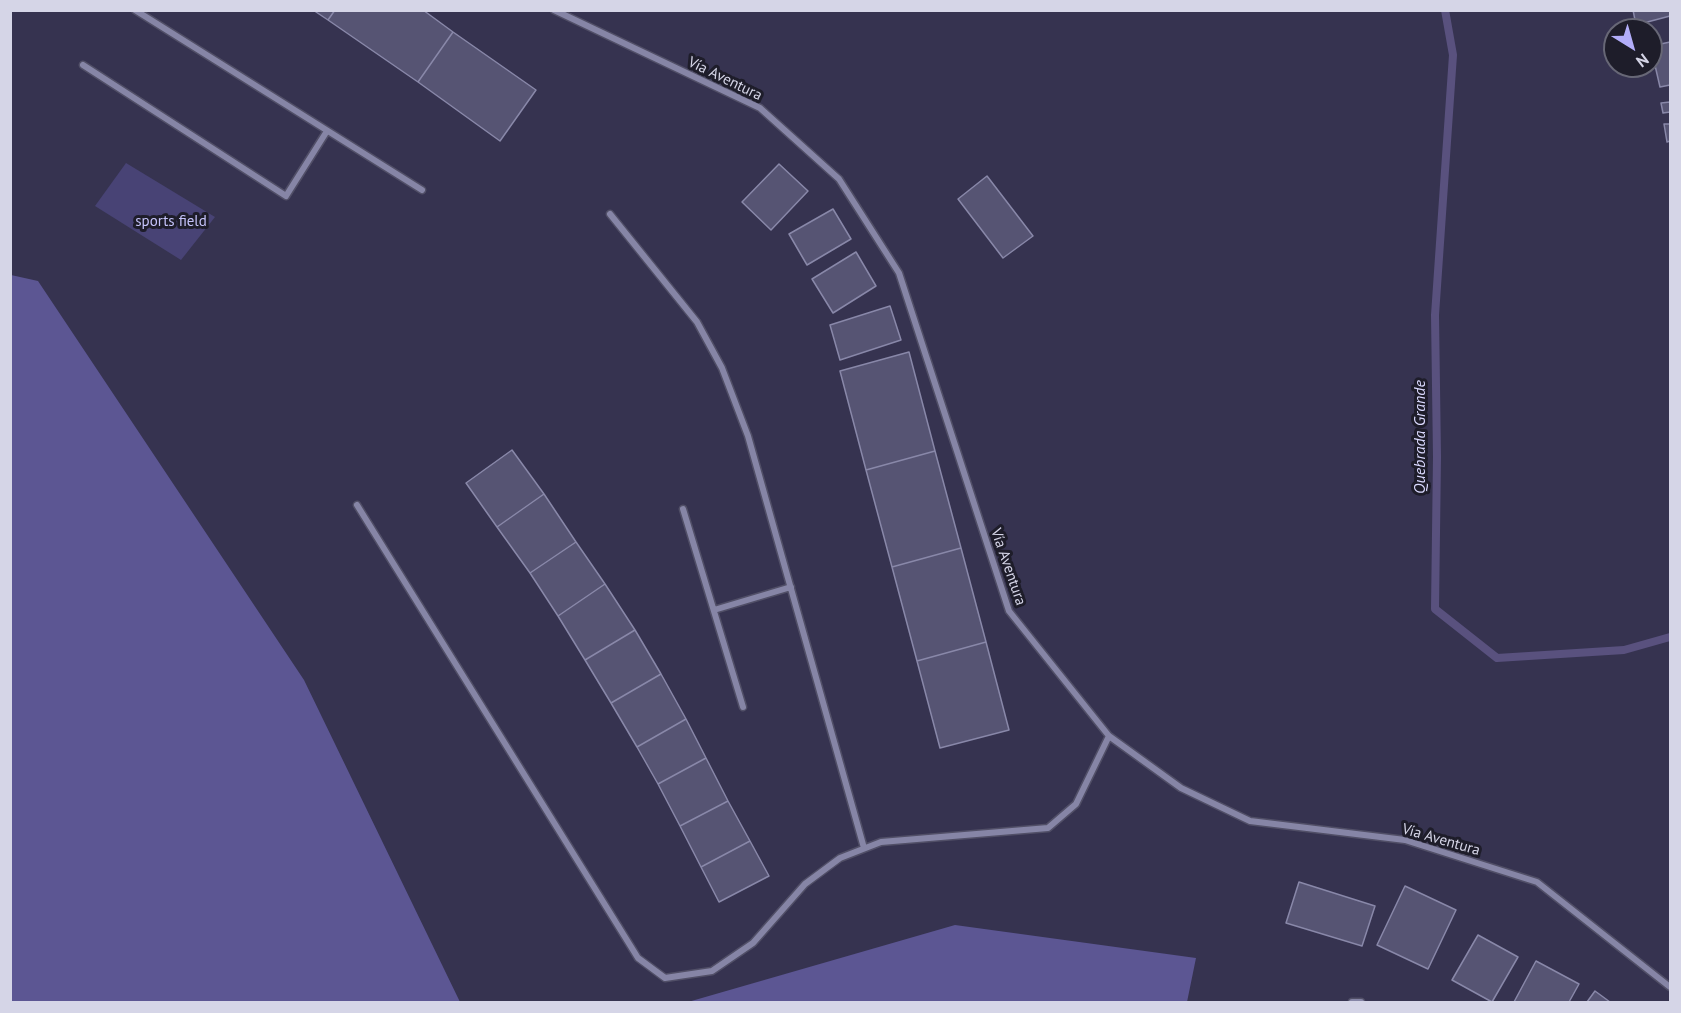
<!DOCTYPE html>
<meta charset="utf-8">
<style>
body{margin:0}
#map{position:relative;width:1681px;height:1013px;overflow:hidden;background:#363350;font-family:"PT Sans",sans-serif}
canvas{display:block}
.frame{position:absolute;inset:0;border:12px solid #d5d5e7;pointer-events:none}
.north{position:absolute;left:1603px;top:18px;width:60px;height:60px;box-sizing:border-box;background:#1e1d2a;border:2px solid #676776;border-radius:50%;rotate:143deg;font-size:16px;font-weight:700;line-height:24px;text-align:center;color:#d5d5e7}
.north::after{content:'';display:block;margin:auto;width:21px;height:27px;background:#b2adf9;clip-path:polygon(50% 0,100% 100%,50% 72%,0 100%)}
</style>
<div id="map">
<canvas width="1681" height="1013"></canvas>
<div class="frame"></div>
<div class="north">N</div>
</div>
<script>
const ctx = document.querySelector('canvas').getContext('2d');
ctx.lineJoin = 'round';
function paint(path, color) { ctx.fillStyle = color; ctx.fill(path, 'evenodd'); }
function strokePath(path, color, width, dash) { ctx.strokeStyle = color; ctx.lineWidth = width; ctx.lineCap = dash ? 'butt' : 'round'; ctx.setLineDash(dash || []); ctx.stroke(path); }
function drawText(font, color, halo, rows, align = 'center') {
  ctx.font = font + ' "PT Sans",sans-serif'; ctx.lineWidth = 6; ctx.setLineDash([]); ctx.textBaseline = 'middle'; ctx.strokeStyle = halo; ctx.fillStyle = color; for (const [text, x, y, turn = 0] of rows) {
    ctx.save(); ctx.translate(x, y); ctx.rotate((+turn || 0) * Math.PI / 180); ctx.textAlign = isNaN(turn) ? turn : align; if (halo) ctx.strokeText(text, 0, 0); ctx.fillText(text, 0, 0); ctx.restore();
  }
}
paint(new Path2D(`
 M126,163L215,217L181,260L95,206Z`), '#484375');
paint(new Path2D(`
 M11,275L38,281L304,680L460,1002H11Z
 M955,925L1196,958L1187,1002H688Z`), '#5c5693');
strokePath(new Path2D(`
 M1445,10L1453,55L1435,315L1437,457L1435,609L1497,658L1624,650L1670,637`), '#59517e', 8);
const building = new Path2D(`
 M313,10H335L328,20Z
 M335,10H423L453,32L418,82L328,20Z
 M1633,10H1670V16L1636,25Z
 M453,32L536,90L500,141L418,82Z
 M1670,42V85L1660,87L1654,61L1659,60L1656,45Z
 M1670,102V112L1663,113L1661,103Z
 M1664,124H1670V141L1667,142Z
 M779,164L808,191L771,230L742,202Z
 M987,176L1033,236L1003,258L958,199Z
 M833,209L851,239L807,265L789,234Z
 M856,252L876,286L833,313L812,279Z
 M890,306L901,340L840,360L830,325Z
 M909,352L935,451L866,470L840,371Z
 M512,450L544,494L497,527L466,483Z
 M935,451L961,548L892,567L866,470Z
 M544,494L576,542L530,573L497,527Z
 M576,542L605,584L558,616L530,573Z
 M961,548L986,642L917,661L892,567Z
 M605,584L635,630L585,660L558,616Z
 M635,630L661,674L611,703L585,660Z
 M986,642L1009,730L940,748L917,661Z
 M661,674L686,719L637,747L611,703Z
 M686,719L706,758L658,784L637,747Z
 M706,758L728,801L680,826L658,784Z
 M728,801L750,841L701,867L680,826Z
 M750,841L769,876L719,902L701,867Z
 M1299,882L1375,906L1362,946L1286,923Z
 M1405,886L1456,910L1428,969L1377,945Z
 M1478,935L1518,957L1492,1002L1452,980Z
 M1536,961L1579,984L1569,1002H1514Z
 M1595,991L1610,1002H1587Z`);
paint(building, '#565473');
strokePath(building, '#8988a9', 1.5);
const street = new Path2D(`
 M135,10L422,190
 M554,10L760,108L839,179L899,273L1009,611L1109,736L1181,788L1250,821L1405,840L1537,882L1670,987
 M83,65L286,196L327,131
 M610,214L697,322L722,368L748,436L864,848
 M357,505L638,958L665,978L712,971L753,943L805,884L840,858L881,842L1048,828L1076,804L1109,736
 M683,509L743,707
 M714,610L791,587
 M1352,1002H1361`);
strokePath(street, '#514f67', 9);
strokePath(street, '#8685a6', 6);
drawText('15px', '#d5d5e7', '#1e1d2a', [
 ["Vía Aventura",725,79,26],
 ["Vía Aventura",1008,567,71],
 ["Vía Aventura",1441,840,16]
]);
drawText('15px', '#c5c3fa', '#1e1d2a', [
 ["sports field",171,222]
]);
drawText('italic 16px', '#dad9fe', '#1e1d2a', [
 ["Quebrada Grande",1420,437,-90]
]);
</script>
